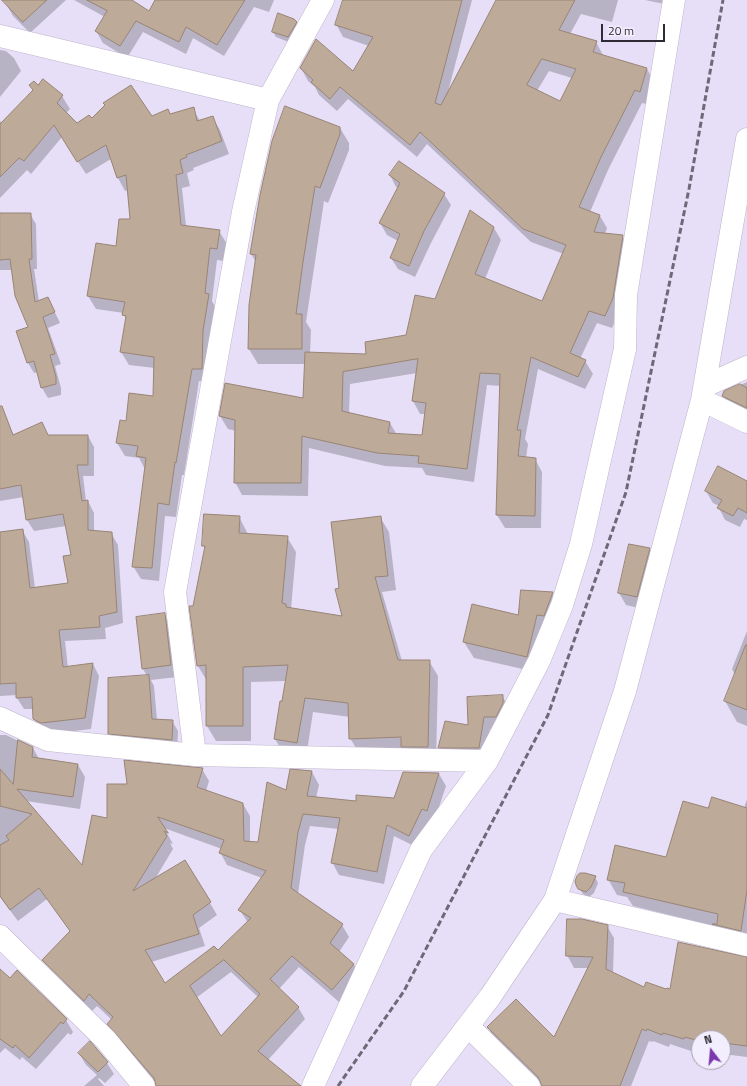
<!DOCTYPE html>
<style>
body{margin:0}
#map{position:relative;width:747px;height:1086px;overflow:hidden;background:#e7dff7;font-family:"Titillium Web",sans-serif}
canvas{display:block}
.north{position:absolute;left:691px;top:1030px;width:40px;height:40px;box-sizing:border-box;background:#f3eefd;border:1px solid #a5a0ad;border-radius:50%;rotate:344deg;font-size:11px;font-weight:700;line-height:16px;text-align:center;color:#2f2b34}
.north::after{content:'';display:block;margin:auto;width:14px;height:18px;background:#7b38ac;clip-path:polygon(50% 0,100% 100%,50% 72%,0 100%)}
.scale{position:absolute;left:601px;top:24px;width:64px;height:18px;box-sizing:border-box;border:2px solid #2f2b34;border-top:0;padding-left:5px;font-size:12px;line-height:14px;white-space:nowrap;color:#2f2b34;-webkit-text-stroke:3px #f3eefd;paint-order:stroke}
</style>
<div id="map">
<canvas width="747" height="1086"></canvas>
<div class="north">N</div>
<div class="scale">20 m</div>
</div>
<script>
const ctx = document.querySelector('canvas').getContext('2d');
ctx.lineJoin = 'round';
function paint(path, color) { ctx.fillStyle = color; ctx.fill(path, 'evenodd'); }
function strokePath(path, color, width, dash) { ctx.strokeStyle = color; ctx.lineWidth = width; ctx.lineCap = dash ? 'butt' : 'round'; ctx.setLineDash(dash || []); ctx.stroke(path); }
paint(new Path2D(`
 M10,0H66L30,33L13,16L6,4Z
 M74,0H131L149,12L156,0H274L269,12L254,7L224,56L193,38L186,54L143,32L127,58L103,43L96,31L105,17Z
 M344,0H472L448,92L497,0H618L612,22L581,14L570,34L596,42L603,55V56L647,69L654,82L647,104L642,103L608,170L590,212L600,216L607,228L605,234L622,236L630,249L620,311L612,328L597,323L580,359L585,361L593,374L585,389L538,369L525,439L528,444L526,458L535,459L542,472L541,528H505L497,515L501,386L487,385L474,482L426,475L422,468L385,466L309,448L308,496L242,495L235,482L236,431L228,429L220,416L226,384L304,399L305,364H258L249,349L256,262L251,254L340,128L349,143V150L328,203L324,201L306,322L311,330L310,354L368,355L407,336L494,228L501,240L485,279L543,302L564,254L531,242L427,144L417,157L348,99L337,111L319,95L315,87L308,81L301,68L353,72L369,46L343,37L336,24ZM549,71L572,78L560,102L537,91ZM417,373L413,401L420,414H425L422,437L397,435L390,423L349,414L350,384Z
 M645,0H670L669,5Z
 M296,22L299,28L291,43L276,37L273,32Z
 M0,50L6,51L14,58L21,71L0,97Z
 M38,86L62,96L70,109L66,113L77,124L92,119L151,117L170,115L193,109L200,121L212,117L220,130L229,154L193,168L194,170L187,173L190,186L182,188L186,226L219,231L227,244L224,261L217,260L212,301L216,308L209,382L199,381L184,475H182L176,517L165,516L159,581L141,579L133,566L145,469L139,458L125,456L117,443L127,422L154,397L155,368L129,365L121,352L126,320L124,313L96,309L88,296L117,247L131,220L128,190L125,191L118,178L111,159L86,174L62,137L31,174L27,170L0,198V121L3,123Z
 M390,175L444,194L451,205L431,243L415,277L398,269L391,258L398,241L387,235L380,223L399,188L396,187Z
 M0,214H30L36,224L37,269H34L39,302L48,298L60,323L48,328L61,364L55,366L61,388V395L48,398L42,388L38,372L34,373L28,363L18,332L30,328L13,270H0Z
 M747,382V418L731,410L723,396L725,392Z
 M4,414L14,436L41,423L49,436H88L94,447V476H83L86,501H88L94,513V532L111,533L118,545L123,623L105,628L106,639L65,641L68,668L93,664L99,676L91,729L48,734L41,731L34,719V709H24L17,698V695L0,696V533L22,530L29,542L35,588L69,584L72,556L66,526L34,531L27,520L24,497L0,501V416Z
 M747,482V520L744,519L740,527L725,520L719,508V506L713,503L706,491Z
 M239,517L248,534L287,537L296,552L291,609L344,617L340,589L380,517L389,532L396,590L382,592L402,661H429L438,676L436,762L359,753L350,738V717L313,712L306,758L284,754L275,739L283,702L286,681L251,682V741H216L207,726V681L198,666L193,607L205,550L203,545Z
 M649,549L656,561L643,609L626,605L619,593Z
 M552,593L561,609L536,672L474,658L464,642L519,616Z
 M164,614L171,626L177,677L151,680L154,686L157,720L172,721L178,731L177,750L115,743L109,733L147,676L143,669Z
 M747,631V726L737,722L725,701L735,675L732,669Z
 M502,696L509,707L502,728L490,729L485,760L446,759L439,747L469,726Z
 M0,735H6L33,748L39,759L78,765L85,777L80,809L26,801L82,867L128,785L202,769L209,781L206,791L243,804L250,816V842L258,843L287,791L312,772L319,785L316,798L356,802L395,799L439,774L446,786L434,822L429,821L416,847L394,836L384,884L339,875L332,862L339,829L310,826L305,845L298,894L342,925L349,937L339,952L354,965L361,977L339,1002L299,967L279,989L298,1007L305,1019L268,1060L297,1086H157L116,1036L108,1024L112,1020L97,1006L91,1012L74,995L54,969L71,932L47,899L18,921L0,897ZM164,828L222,849L220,852L227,865L262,878L240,910L248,923L218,952L164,985L151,962L205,946L199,928L217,915L210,903L155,879L173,849L170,843L173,844ZM231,972L259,998L221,1038L196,998Z
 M747,799V945L721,939L714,926L633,906L627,897L617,895L608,879L667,858L709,809L744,808Z
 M595,877L598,883L594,893L589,897L583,894L577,885Z
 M607,926L614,938L613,974L645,988L671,990L747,959V1057L723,1054V1038H699V1051L692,1049L691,1051L670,1044L669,1047L653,1041V1042L649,1041L631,1086H543L495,1040L488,1027L554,1039L589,968H574L567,955Z
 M0,970L10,980L17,972L66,1020L73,1032L71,1035L68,1033L36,1069L22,1057L20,1060L5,1048L0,1053Z
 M79,1053L107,1063L114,1074L105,1083L99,1078L98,1079L104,1086H84L97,1075L86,1065Z`), '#0003');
const building = new Path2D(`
 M2,0H47L23,22Z
 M87,0H132L149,11L155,0H245L217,45L186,27L179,42L136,21L120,46L95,31L107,11Z
 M343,0H462L435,103L441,105L496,0H575L559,30L597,41L593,52L647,68L640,92L635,90L601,157L579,207L600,215L594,232L623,235L613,298L605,316L589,311L570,353L586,360L578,377L531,357L517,430H521L518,456L536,458L535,516L496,515L500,374L480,373L467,469L418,463L419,456L377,453L302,436L301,483H234L235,420L219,416L225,383L303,398L305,352L366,354L365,342L406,335L415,295L435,299L470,210L494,227L475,274L542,301L566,245L523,229L420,132L410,145L340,87L330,99L311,82L313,80L300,68L316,39L353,71L373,37L335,25ZM542,59L576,69L560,101L527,85ZM418,359L412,401L426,403L422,435L388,433L390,422L342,411L343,372Z
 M278,13L294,19L297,22L288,37L272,32Z
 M43,79L63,95L57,103L77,123L89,115L92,118L105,105L103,103L131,85L152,116L168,109L170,114L194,107L197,121L213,116L222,141L186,155L187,157L180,160L183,173L176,175L181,225L220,230L217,249L210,248L205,293L209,294L203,331L202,369H192L176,463L175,462L169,505L158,503L152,568L132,567L146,458L136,456L138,446L116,443L120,420L126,421L129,393L153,396L154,357L120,352L126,316L122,315L125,302L87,296L96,243L116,246L119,219H130L126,175L117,178L106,145L77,162L54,125L24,161L19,158L0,177V124L33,90L29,85L34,81L38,85Z
 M285,106L340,127V134L320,188L315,186L303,262L296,314H302V349H248L249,305L256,255L250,254L260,195L272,141Z
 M399,161L445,193L424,231L409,266L390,258L400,234L379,223L400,183L389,175Z
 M0,213H31L32,259H29L35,302L48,297L55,312L43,317L55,354L50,355L56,377V384L41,388L34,361L27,363L16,331L28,327L15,296L10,259L0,260Z
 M740,384L747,388V408L722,396L724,391Z
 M0,406H2L13,435L42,422L48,435H88V465H77L82,501L88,500V530L112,532L117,612L99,616L100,627L59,630L63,667L93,663L85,718L41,723L33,719L32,697L16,698V683L0,684V532L23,529L30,588L68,583L63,556L71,555L63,514L26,520L21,485L0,489Z
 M718,466L747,481V513L738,508L733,516L717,508L722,500L705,491Z
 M204,514L240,516L239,533L288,536L282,603L286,604V607L342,616L335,589L339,588L331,522L381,516L388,576L375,577L398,660H430L428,747H401V737L349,739L348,703L305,698L297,743L274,739L280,701H282L288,665L243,667V726H206V665L197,666L189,606H193L205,546H202Z
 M629,544L650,548L637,597L618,593Z
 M521,590L553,592L544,616L537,615L527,657L463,642L472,604L518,615Z
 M165,613L171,665L142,669L136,617Z
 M746,645H747V710L724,701Z
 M149,675L152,719L173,720L172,740L108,734V678Z
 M503,695V703L496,717H484L479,748H438L445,721L468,725L467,697Z
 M18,740L33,747L32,757L78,764L73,797L17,789L82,865L92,815L107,818V784H127L124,760L203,768L197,787L243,803L244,841L258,842L267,782L286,790L290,769L312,771L307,796L356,801V795L394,798L403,772L439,773L427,811L422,809L409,836L387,825L377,872L331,863L340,818L303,814L298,832L291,888L343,924L330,943L354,964L332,990L292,956L270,979L299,1007L258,1051L301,1086H156L154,1078L107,1024L113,1017L89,994L84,1001L42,960L70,931L39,888L10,910L0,896V845L9,840L6,836L32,814L0,806V769L13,784ZM158,817L224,840L219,853L266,871L238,910L251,918L218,950L214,946L165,983L145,950L199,934L193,915L211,902L185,860L133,891L167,836L164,831L168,833ZM224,960L260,994L221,1036L190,986Z
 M712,797L747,808V890L741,931L712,924H717L718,914L623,892L625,883L607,880L615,845L666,857L683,801L708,808Z
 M580,873H585L596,876L591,887L586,892L578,889L576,885L575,881L577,876Z
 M567,919H582L608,925L606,969L644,987L646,982L666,989L667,988L670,989L678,942L747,957V1046L723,1043V1038H699V1041L685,1037L684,1039L663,1033L662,1035L647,1029L646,1031L642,1029L620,1086H542L538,1077L487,1027L516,999L554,1037L593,957L566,956Z
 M0,969L10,978L17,970L67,1019L63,1024L61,1022L29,1058L15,1045L13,1048L0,1039Z
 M90,1041L108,1062L98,1072L78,1053Z`);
paint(building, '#beaa99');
strokePath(building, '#988474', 1);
const minor = new Path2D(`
 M0,36L268,100
 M705,386L747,367
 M702,400L747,422
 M0,718L48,740L195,755L487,761
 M195,755L175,592L243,212L268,100L323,0
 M555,900L747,945
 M0,936L106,1040L144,1086
 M468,1026L529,1086
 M313,1086L421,850L487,761L539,661L562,605L581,544L625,349L626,295L674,0
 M422,1086L490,997L555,900L625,691L702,400L747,139`);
strokePath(minor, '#bdb4cb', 23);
strokePath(minor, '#fff', 22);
strokePath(new Path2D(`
 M338,1086L404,991L548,715L626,492L689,189L723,0`), '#6e6977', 3, [6, 3]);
</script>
